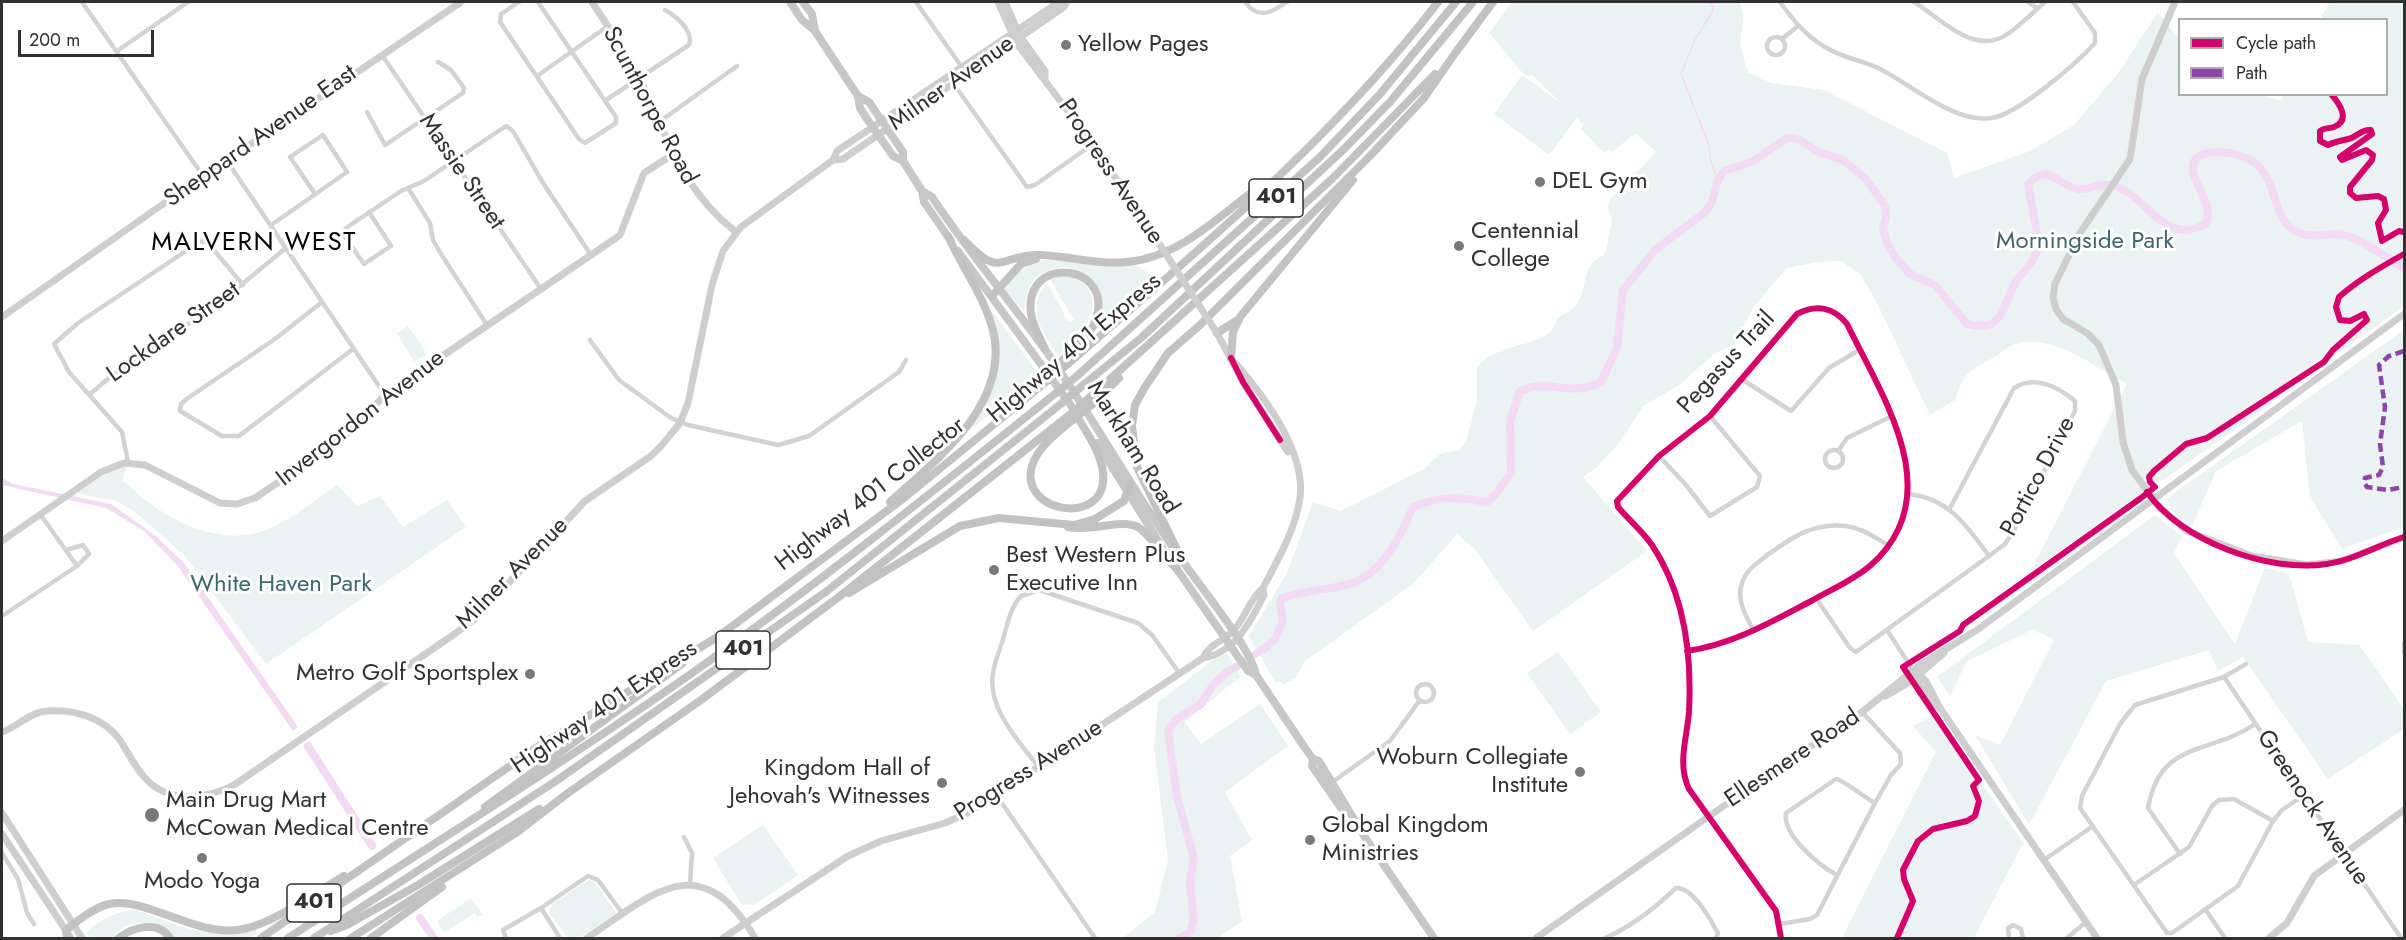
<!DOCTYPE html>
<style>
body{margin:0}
#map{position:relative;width:2406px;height:940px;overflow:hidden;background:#fff;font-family:Jost,sans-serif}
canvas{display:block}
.frame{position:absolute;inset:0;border:3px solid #313131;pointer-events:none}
.legend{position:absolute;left:2178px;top:18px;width:210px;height:78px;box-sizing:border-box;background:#fff;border:2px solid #adadad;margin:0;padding:8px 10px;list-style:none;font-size:18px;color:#313131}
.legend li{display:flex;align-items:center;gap:12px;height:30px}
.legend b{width:30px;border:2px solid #adadad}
.scale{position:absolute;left:18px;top:30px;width:136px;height:27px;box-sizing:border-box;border:3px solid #313131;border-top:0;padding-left:8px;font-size:18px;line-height:21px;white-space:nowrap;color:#313131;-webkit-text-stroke:4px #fff;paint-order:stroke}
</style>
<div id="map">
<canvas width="2406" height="940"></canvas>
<div class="frame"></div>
<ul class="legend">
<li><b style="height:8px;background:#d6006c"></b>Cycle path</li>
<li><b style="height:8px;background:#8e44ad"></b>Path</li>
</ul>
<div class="scale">200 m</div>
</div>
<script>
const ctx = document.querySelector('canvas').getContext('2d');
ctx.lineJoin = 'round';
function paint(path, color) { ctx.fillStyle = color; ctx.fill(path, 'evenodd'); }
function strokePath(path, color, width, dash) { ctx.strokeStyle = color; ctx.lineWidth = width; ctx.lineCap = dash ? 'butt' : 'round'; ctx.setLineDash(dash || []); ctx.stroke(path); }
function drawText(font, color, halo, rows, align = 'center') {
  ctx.font = font + ' Jost,sans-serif'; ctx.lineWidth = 6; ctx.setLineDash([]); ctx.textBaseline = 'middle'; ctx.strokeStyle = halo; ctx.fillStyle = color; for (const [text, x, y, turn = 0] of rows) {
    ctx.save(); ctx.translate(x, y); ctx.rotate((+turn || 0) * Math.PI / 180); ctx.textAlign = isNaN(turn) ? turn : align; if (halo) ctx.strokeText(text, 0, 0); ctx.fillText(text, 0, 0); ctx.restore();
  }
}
paint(new Path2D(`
 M1512,2H1740L1743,18L1740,45L1748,72L1771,83L1824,90L1947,153L1954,178L2030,151L2074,125L2119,72L2158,12L2179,39L2180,94L2263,95L2281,101L2284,95L2386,94V20L2320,19L2330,2H2404V306L2288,389L2255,416L2030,572L2127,384C2095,368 2050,330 2013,345C2006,348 2000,354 1993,358C1968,371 1965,372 1955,400L1930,415L1878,305L1861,275L1841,261L1818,262L1787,268L1754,306L1735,344L1714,354L1678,386L1643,406L1619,443L1597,467L1583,477L1647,551L1533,631L1474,548L1457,534L1414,583L1305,661L1296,678L1284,684L1279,681L1276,683L1249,636L1287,573L1313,502L1341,511L1424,469L1440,454L1459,450L1466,441L1477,401V367C1499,343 1538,346 1552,330C1554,327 1556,320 1558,317C1597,303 1573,266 1605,255L1612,220L1608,207L1610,200L1656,152L1636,133L1612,152L1610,149L1604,153L1581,129L1584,125L1577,118L1549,155L1494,114L1522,75L1562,104L1532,75L1526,76C1511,62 1503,47 1489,33Z
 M1053,259L1136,265L1154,277L1093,333L1099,309L1089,279L1078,271L1064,267L1052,269L1039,275L1031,283L1026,297L1024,312L1002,286L1034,261Z
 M1067,274C1117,296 1083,330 1059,356C1042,333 1025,308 1047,283L1065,315L1063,316L1070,322L1074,320L1049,277Z
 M985,302L1038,373L960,439L980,411L997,360Z
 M408,326L427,354L414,362L397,333Z
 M2404,330V527L2342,549L2310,497L2302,421L2216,471L2192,526L2172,511L2167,500L2170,496Z
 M127,466L122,480C161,517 217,551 271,528C294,518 316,499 337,485L357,506L380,496L403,527L447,500L466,527L266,664L185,556L135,512L117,501L76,493L110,471Z
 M2155,515L2182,537L2174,553L2235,644L2265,568L2289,573L2308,642L2359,645L2404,709V729L2328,779L2243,657L2218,671L2209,650L2106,681L2029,825L1975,735L2000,745L2054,640L2034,629L1967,661L1950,696L1937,677Z
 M1558,652L1601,712L1570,734L1527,673Z
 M1227,654L1241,677C1221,691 1204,707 1185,722L1201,744L1260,704L1288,746L1225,792L1252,840L1230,856L1242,921L1217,938H1123L1155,912L1168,860L1154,747L1158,702L1216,658Z
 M1934,715L2023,843L1974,938H1842L1936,752L1913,726Z
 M763,825L798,875L754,905L741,904L713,858Z
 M589,880L595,882L616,913L579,938H568L549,912L552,904Z
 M471,898L483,915L477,917L474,913L444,933L437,921Z
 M136,910C184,927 204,940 256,929L258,933L249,938H174C156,921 129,915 113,938H90L86,933C102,918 115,912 136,910Z`), '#ebf2f2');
paint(new Path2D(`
 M2,478L13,484L111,504L156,536L184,563L298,727L293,731L177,565L144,531L106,508L2,485Z`), '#f2dbf2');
strokePath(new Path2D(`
 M1563,2H1571
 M1711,2L1713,10L1694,42L1681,74L1709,145L1711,162L1718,180`), '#f2dbf2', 1.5);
strokePath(new Path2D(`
 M308,746L372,846
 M420,918L434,938
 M1180,938L1191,931L1194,919L1190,883L1194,858L1177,797L1168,731L1176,719L1200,705L1213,685L1226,673L1265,648L1275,639L1283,621L1280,605L1282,598C1304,591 1325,590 1346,585C1382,576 1399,539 1413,507C1443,495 1456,497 1487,502L1496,494L1511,473L1510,421L1520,391C1547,378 1572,398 1601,382L1617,348L1623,290L1655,250L1704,213L1711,204L1718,180L1724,171L1752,162L1787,138L1800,140L1818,152L1843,160L1866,179L1885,206L1886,217L1883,228L1887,243L1896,258L1910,274L1935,285L1967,324L1979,326L1992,324L2000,316L2016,281L2032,262L2037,251L2038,239L2028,184L2036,177L2046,174C2058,177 2067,188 2079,189C2089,190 2101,183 2111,185C2149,194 2160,247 2206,224C2216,201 2184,177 2195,160C2200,153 2211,152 2220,152C2291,157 2260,218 2300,233C2313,238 2324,234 2336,234C2356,234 2386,258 2404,268`), '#f2dbf2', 8);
strokePath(new Path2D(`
 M82,2L203,176
 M519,2L501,14L500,22L579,139L585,143L616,123V117L538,2
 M916,2L961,66
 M1245,2C1258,20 1271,13 1287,2
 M1780,2C1793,20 1805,35 1825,47C1842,58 1862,60 1880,69C1912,85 1955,124 1992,118C2018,114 2076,64 2095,43V33L2073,2
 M1914,2C1942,19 1975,58 2009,33C2022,24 2033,12 2045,2
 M2028,2L2037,8
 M1767 46a9 9 0 1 1 18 0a9 9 0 1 1-18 0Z
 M1782,39L1798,26
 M117,51L188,2
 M382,55L541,289
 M537,76L608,26
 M953,83L1027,187L1035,185L1093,144
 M606,100L689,45C694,31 676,16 665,10
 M367,112L385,145L463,93L464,88L451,70L438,62
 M659,122L737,66
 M227,161L385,395
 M408,188L430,223L433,240L441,254L487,325
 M369,212L391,246L364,264L343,234L346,228L401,191L424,181L506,126L513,131L543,183L591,255
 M271,225L277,221L347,172L323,135L290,157L315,194
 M322,302L275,339L188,398L181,404L180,411L222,436H239L353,349
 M590,340L619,380L671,418L688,425L778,445L809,436L899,372L906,360
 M1743,380L1791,411L1829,368L1859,350
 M89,395L110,377L219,303L286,248
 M1825 459a9 9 0 1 1 18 0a9 9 0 1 1-18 0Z
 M1838,451L1847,438L1892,416
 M1659,456L1686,485L1710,516L1757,487L1760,476L1710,416
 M128,462L122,432L69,372L54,344L78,323L201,241L208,243L243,285
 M1907,494C1948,497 1967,526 1989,556
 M66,550L83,545L89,554L77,566
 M1816,598L1850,648L1856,652L1989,556L2005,544L2013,532L2075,411V401C2058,387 2035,375 2014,388L1950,508
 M2,616L77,566L40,514
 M1887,630L1913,670
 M1754,631C1746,616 1736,600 1742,583C1746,570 1756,564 1766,556C1791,538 1813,522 1846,526C1862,528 1874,537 1888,545
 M2404,643V652
 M1687,651C1734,644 1771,622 1813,600C1832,589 1854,580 1871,565C1950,495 1882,396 1847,324C1834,307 1816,304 1797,314L1710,416L1659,456L1617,501L1618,507C1629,520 1642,531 1652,545C1684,593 1692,655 1689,712C1687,738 1677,764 1689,789L1776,911L1781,938
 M2246,664L2224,677L2135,705L2120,724L2082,796L2080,808L2167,933H2172L2238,886L2273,821L2282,810L2304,795
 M2224,677L2401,938
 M1416 693a9 9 0 1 1 18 0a9 9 0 1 1-18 0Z
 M1039,768C1020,742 987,709 993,674C994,662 1000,650 1003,639C1008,623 1010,608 1021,596L1039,590L1138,623L1152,635L1180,674
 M1331,783L1390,741L1420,700
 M997,796L1095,938
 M684,837L692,853L690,885
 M2,853L18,879L27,913L34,924
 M2180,854L2148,808C2160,739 2211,755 2255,724
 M2044,860L2093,826
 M1837,875C1820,866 1782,835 1786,813L1836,779C1842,779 1865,798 1875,803
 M2134,885L2189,847L2212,806L2219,800L2234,799L2273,821
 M541,908L560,938
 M2205,909L2225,938
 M1780,924L1810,919L1817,915L1875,803L1891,775L1901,764L1900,753L1862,712
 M506,938L503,930L541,908L588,876L598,880L623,914
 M1605,938C1631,927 1655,908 1676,888C1693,887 1710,919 1718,933L1716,938
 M2009,938L2008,928L2013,925L2021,929L2023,938
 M2067,938L2086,922`), '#d3d3d3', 4.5);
strokePath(new Path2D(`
 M592,2C608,27 627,52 640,79C668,138 682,190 736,232
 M998,2L1017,44L1093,144L1160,245
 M1005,2L1020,36L1045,71V78
 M2175,2L2142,79L2130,159L2080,233L2055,284L2053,298L2056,309L2063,319L2087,333L2099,345L2116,385L2123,442L2132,470L2159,507L2187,531L2252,556L2307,565L2342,561L2404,537
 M833,160L837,151L1059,2
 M2,317L193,183L461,2
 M1217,333L1243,382L1288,452
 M2,541L101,472L124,463L145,465L220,503L237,504L255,498L342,439L385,395L616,238L620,235L644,173L672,155
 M1203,658C1208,645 1222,642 1232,632C1245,620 1249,599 1263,588C1277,561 1293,534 1299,504C1310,454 1262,393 1231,358
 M1913,670L1926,681L1940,708L2097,938
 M1917,676L1919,685L1939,708
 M1886,696L1911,681L1944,653
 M2,732C17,727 30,712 47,711C74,709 103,717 120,740C128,753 135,767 145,778C168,804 207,799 234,785L456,633L475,619L585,501L651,456L662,445L680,423L688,403L712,285L723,251L741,227L833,160L843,159L1064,7L1067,2
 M2,813L82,938
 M2,834L71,938
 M587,938C654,893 700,846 755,938
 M723,938L848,856L881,841L945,823L970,812L1203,658C1235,653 1251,621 1264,595L1263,588
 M1536,938L1752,786L1862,712L1920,665L1977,630L2404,314
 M2269,938L2287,923L2314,876L2404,810`), '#cecece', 7);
strokePath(new Path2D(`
 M790,2L802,20L815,31L840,69L858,96L860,108L867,119L893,156L903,161L922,191L924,202L951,241
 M803,2L812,14L815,31
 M858,96L869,102L903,152V161
 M922,191L932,197C967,250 1009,299 1046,351C1091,414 1128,482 1172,546
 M958,251L1070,404
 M1097,443L1162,547
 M1179,556C1197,583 1251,647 1256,675L1305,748L1313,759L1319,761L1366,839L1434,938
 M1174,565L1248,671L1256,675
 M1313,759L1312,766L1341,808L1348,810`), '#c7c7c7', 8);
strokePath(new Path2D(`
 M1456,52L1493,2
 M964,240C1003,281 997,254 1041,255C1069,256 1098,265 1127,262C1182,257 1222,213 1264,183
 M992,296L1021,264L1036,259
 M1217,333L1236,321
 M1045,349C1040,338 1033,326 1031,314C1023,251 1120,264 1094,324C1089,336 1074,348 1064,359
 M1231,358L1233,332L1240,317L1353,180
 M1068,364C1198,250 1333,139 1438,2
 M1077,376L1320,157L1380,94L1456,2
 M1082,386L1141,338L1344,149L1390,102L1473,2
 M1089,398L1332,179L1435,74
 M1094,403L1119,378
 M1070,422C1058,432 1045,442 1037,455C1004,511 1109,532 1103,473C1101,450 1082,427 1072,407
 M890,502C935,461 1003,410 995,341C990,304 963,270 948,236
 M1068,527C1090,532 1123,518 1138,527C1151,536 1165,558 1177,569
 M1182,560L1137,467L1132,426L1135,405L1145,387L1168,353L1200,325L1369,157L1424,98L1458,49
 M849,593L960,526L999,518L1074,525L1095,519L1124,501L1130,483
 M485,807L683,663
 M331,931L347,925L418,885L539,809
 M67,938L66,930C79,920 93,908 109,904C144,896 192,935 238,930C271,926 314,893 344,876
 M119,938C133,927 158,920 170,938
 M261,938L536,748L719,636L904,498L1047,381
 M288,938C422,851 557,767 688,676C814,587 935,490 1056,393
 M314,938L556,781L827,591L1062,403
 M351,938L516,833L568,793L701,700L840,596L1067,417
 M371,938L442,887`), '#c2c2c2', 8);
strokePath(new Path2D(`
 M1160,245L1217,333`), '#cecece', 7);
strokePath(new Path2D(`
 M1043,376L1064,359
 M1047,381L1068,364
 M1056,393L1077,376
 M1062,403L1082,386
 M1067,417L1089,398
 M1070,422L1094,403`), '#c2c2c2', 8);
strokePath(new Path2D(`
 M2404,351L2389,356L2379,365L2385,407L2380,444L2383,467L2379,475L2365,478L2364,482L2367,487L2388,490L2404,487`), '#8e44ad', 4.5, [9, 4.5]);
strokePath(new Path2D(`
 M2331,94C2338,102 2352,120 2334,127C2329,129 2325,127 2320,131V141L2328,145C2336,141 2341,141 2348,139C2358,137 2360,129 2371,130L2372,134L2340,157L2342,160L2366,150L2373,155L2372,160L2350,187V193L2356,198L2378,196L2384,199L2386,210L2378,223L2382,241L2399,231L2404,232
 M1231,358L1243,382L1280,440
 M2147,492C2181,541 2268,573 2327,564C2354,560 2378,545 2404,537
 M1687,651C1734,644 1771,622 1813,600C1832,589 1854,580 1871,565C1950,495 1882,396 1847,324C1834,307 1816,304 1797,314L1710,416L1659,456L1617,501L1618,507C1629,520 1642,531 1652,545C1684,593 1692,655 1689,712C1687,738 1677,764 1689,789L1776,911L1781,938
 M1897,938L1913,901L1904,879L1903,870L1918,841L1933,829L1967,821L1975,816L1979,801L1973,786L1979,780L1903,667L1960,631L1963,625L2141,498L2155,487L2150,482L2149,477L2154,471L2186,444L2207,438L2324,362L2333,350L2367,320L2364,314L2350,321L2340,320L2336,307L2339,297C2358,280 2381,267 2404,254`), '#d6006c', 6);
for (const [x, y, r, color] of [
 [1066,45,6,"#797979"],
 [1540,182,6,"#797979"],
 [1459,246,6,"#797979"],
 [994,570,6,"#797979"],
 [530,674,6,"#797979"],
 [1580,772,6,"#797979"],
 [942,783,6,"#797979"],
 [152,815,8,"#797979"],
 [1310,840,6,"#797979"],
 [202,858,6,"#797979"]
]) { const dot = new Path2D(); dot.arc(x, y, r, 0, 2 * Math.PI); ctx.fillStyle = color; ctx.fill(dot); strokePath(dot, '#fff', 2); }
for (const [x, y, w] of [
 [1276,198,54],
 [743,650,54],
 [314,903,54]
]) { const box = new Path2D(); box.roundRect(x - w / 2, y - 19, w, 38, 4.5); ctx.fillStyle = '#fff'; ctx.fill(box); strokePath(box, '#313131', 1.5); }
drawText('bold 22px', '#313131', null, [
 ["401",1276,198],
 ["401",743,650],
 ["401",314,903]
]);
drawText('24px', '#313131', '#fff', [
 ["Yellow Pages",1078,45],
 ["DEL Gym",1552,182],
 ["Centennial",1471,232],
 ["College",1471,260],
 ["Best Western Plus",1006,556],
 ["Executive Inn",1006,584],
 ["Metro Golf Sportsplex",518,674,"right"],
 ["Woburn Collegiate",1568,758,"right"],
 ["Institute",1568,786,"right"],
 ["Kingdom Hall of",930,769,"right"],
 ["Jehovah's Witnesses",930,797,"right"],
 ["Main Drug Mart",166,801],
 ["McCowan Medical Centre",166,829],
 ["Global Kingdom",1322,826],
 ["Ministries",1322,854],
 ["Modo Yoga",202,882,"center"]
], 'left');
drawText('24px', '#313131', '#fff', [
 ["Milner Avenue",952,84,-35],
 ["Scunthorpe Road",649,106,62],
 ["Sheppard Avenue East",261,137,-35],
 ["Massie Street",461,172,56],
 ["Progress Avenue",1110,172,56],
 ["Lockdare Street",174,333,-35],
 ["Highway 401 Express",1075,349,-40],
 ["Pegasus Trail",1727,363,-47],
 ["Invergordon Avenue",361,419,-38],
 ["Markham Road",1132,448,58],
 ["Portico Drive",2039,477,-62],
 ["Highway 401 Collector",871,495,-38],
 ["Milner Avenue",513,574,-45],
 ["Highway 401 Express",605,708,-34],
 ["Ellesmere Road",1793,759,-34],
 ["Progress Avenue",1029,771,-32],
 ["Greenock Avenue",2312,808,56]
]);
drawText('24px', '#3e666c', '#fff', [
 ["Morningside Park",2085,242],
 ["White Haven Park",281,585]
]);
ctx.letterSpacing = '1.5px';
drawText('26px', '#000', '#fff', [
 ["MALVERN WEST",254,244]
]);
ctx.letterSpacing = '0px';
</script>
